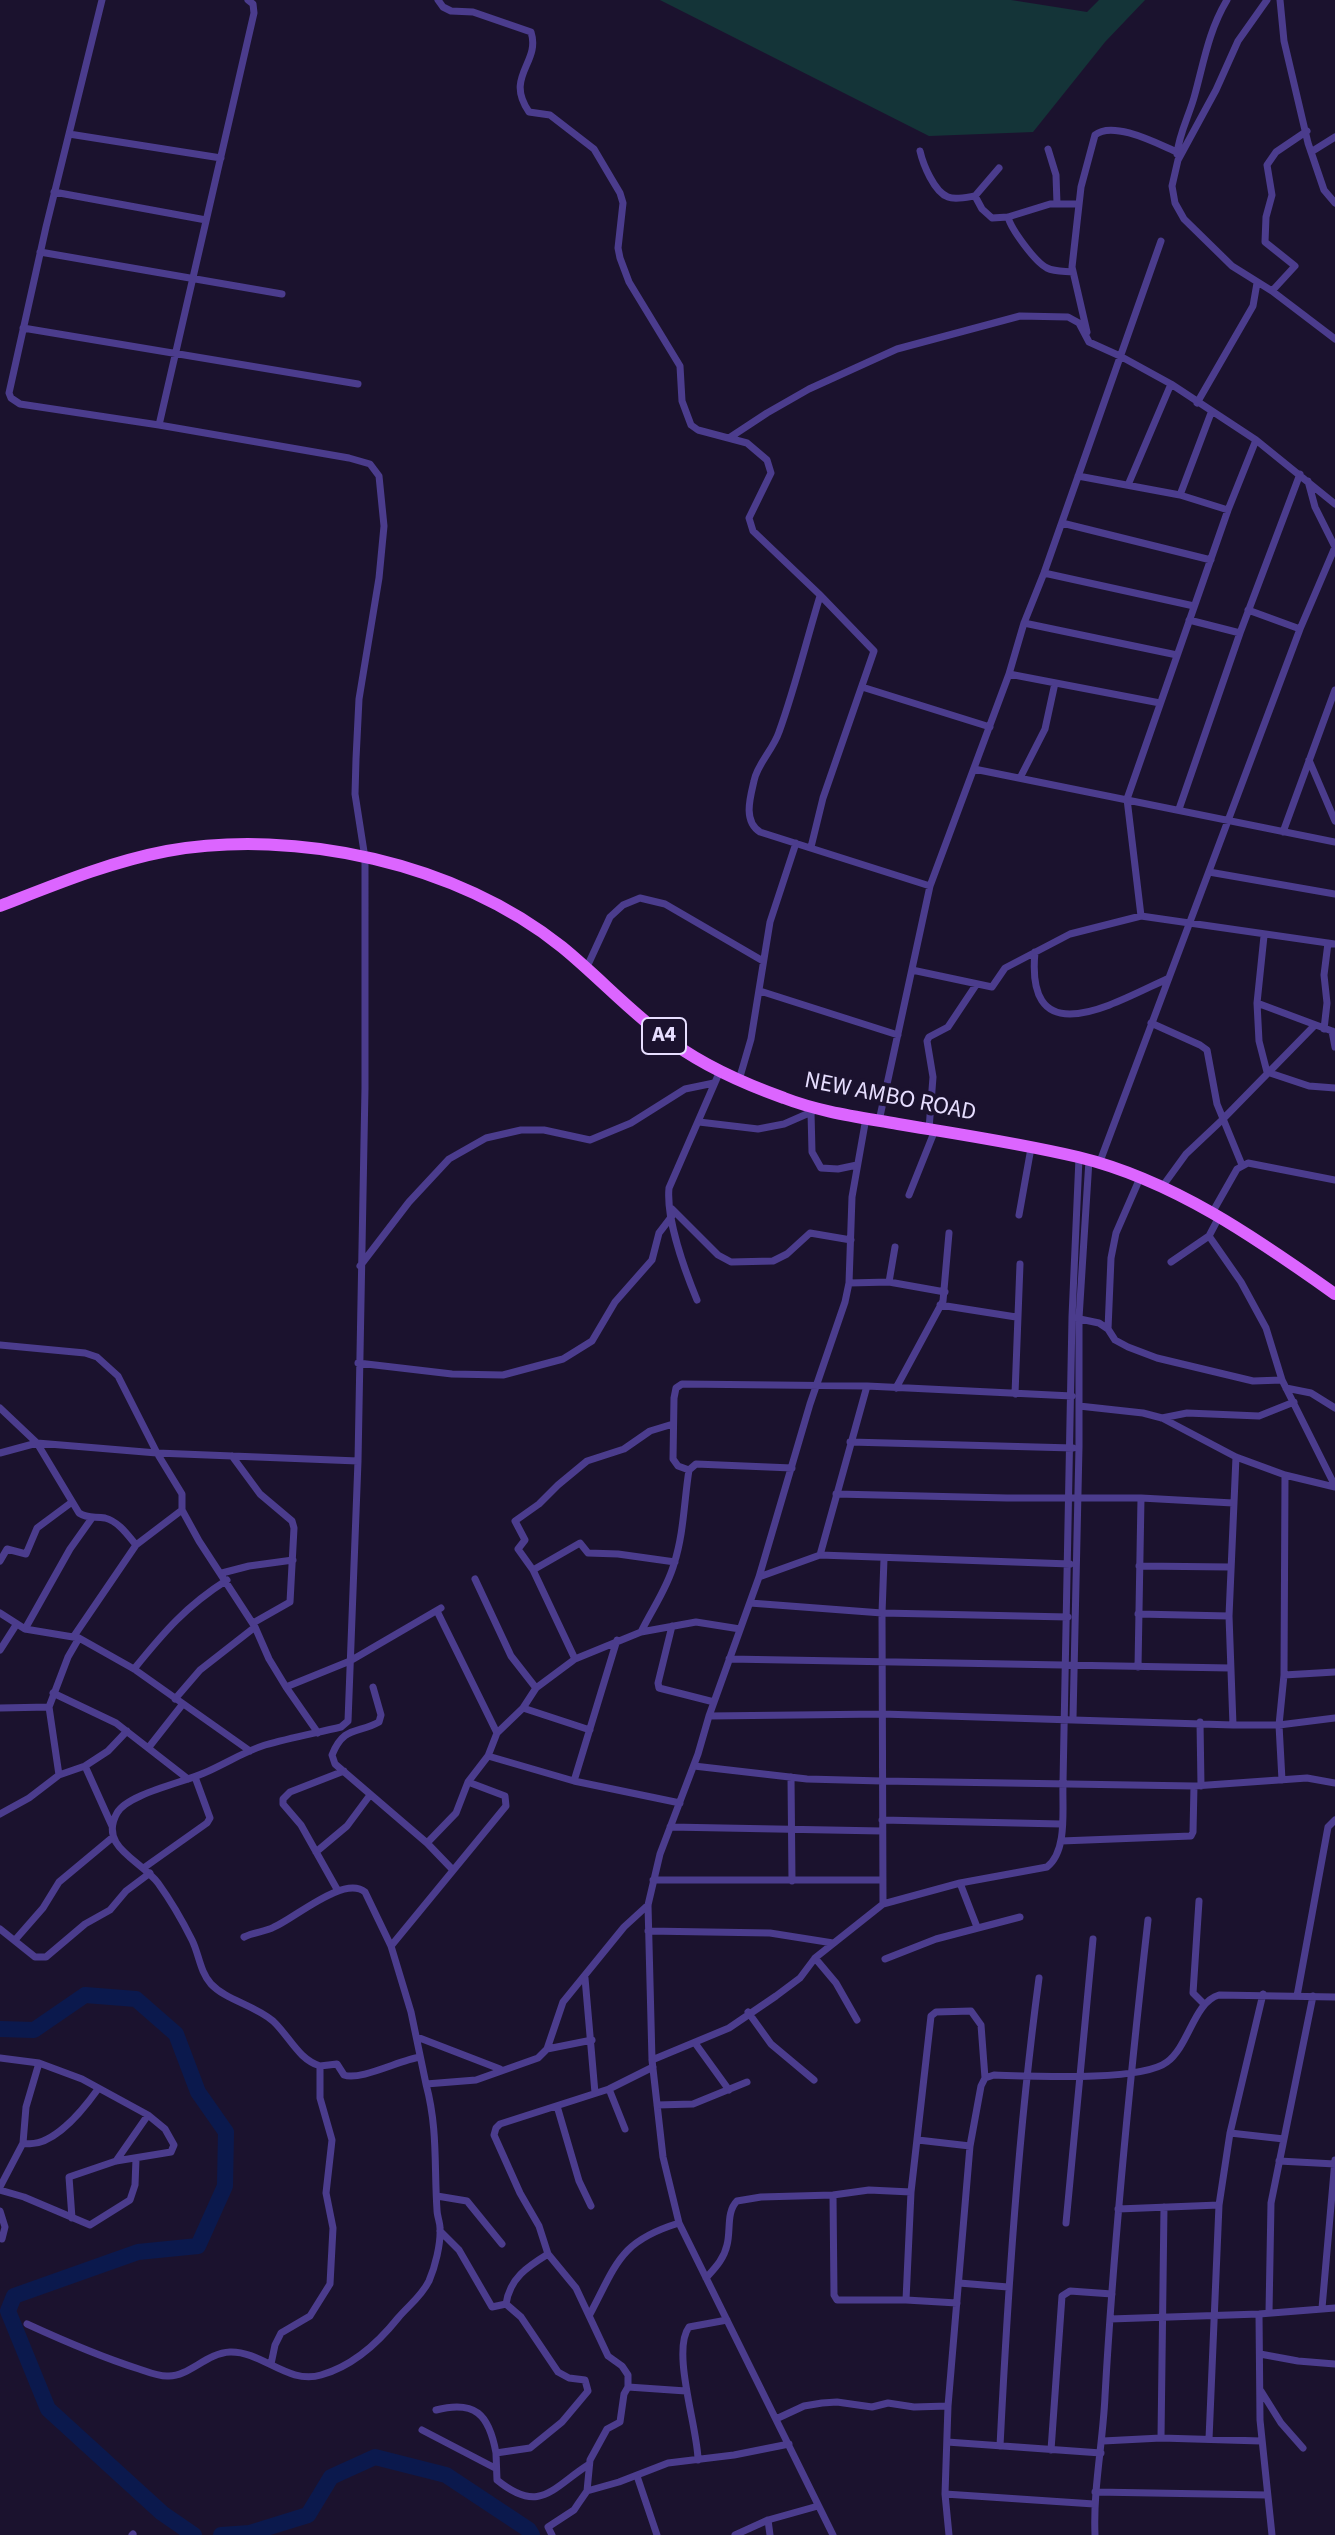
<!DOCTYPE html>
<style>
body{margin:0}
canvas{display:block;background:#1b122e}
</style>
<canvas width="1335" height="2535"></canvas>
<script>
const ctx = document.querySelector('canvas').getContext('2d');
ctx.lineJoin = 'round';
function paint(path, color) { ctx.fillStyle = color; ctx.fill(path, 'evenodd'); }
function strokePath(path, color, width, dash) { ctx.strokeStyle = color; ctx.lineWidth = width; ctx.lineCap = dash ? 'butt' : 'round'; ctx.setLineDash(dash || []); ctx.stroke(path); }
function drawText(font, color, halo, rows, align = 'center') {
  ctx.font = font + ' "Source Sans 3",sans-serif'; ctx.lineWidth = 8; ctx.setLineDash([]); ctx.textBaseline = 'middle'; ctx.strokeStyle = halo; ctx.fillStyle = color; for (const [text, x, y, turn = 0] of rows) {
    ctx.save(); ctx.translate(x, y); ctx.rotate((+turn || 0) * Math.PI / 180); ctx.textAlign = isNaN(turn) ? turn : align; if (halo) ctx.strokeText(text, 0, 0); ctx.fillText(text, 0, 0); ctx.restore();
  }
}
paint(new Path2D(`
 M660,0H1011L1087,12L1099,0H1145L1105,42L1033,132L929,136Z`), '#143438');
strokePath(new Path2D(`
 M0,2029L34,2030L85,1995L136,1999L176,2034L198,2092L226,2132L225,2186L198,2246L138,2252L14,2296L8,2311L48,2409L162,2513L194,2535
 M221,2535L250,2533L308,2515L331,2477L375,2457L446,2475L529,2530L532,2535`), '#0b194d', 16);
strokePath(new Path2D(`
 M102,0L46,227L9,393L11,398L20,404L159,425
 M438,0L443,7L451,11L473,12L531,32C541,63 504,76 529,112L550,115L594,149L620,193L623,203L618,248L620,258L629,282L680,366L682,401L691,425L698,430L747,443L767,460L771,473L749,518L753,531L819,594L874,651L823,798L811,847
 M1267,0L1238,41L1216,90L1178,160L1172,186L1175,203L1184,219L1232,266L1272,291L1335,339
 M1280,0L1284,41L1308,143L1324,190L1335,203
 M69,134L221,158
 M1048,149L1056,175L1057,204
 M920,151C923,164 934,192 948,197C955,200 968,197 975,196L982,209L992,218L1008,217L1050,204H1079
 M1311,152L1335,137
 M1177,154C1179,133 1190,114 1195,94C1204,61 1209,30 1227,0
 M54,192L206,220
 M975,196L999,168
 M1008,217C1011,229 1035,262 1047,268C1055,272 1065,271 1073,272
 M40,252L282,294
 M1272,291L1295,266L1265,242L1266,217L1272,195L1267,165L1276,152L1307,131
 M23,328L358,384
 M1087,332L1072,267L1081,187L1095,135C1113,120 1158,144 1177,152
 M1197,403L1253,306L1257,283
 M729,438L767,413L809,389L897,349L1020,316L1068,317L1079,323L1089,342L1120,356L1171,384L1256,440L1335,504
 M1078,476L1180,495L1228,510
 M1308,481L1315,507L1335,547
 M1128,485L1171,384
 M1180,495L1211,413
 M1062,523L1211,560
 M1044,573L1194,606
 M820,596C806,642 795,688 779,732C773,750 757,764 754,781C750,798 743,821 760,832L930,886
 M1248,610L1300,629
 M1189,620L1240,633
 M1024,623L1177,655
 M1009,674L1160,703
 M862,687L990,727
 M1309,760L1335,821
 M974,769L1335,842
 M1020,778L1045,729L1055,683
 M1179,809L1240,633L1300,474
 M1283,832L1335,690
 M1209,872L1335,894
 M1141,916L1127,799L1228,510L1256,440
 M1264,936L1257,1003L1332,1031
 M1035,952C1025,1057 1116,1002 1167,979
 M586,969L610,917L623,905L640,898L665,904L763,961
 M912,970L992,987L1005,968L1070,934L1141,916L1335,944
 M760,991L898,1035
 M1257,1003L1259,1041L1267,1072L1309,1086L1335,1088
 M1151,1023L1200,1045L1207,1050L1217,1104L1242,1165
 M1324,1029L1327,1003L1324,975L1328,943
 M1334,1032L1332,1031L1335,1047
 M739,1080L751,1039L770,922L796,843
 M811,1112L812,1152L821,1168L838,1169L857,1165
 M879,1121L930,886L1009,674L1024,623L1044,573L1161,241
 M699,1122L758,1129L784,1124L816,1110
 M929,1129L933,1077L927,1041L929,1037L948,1027L976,985
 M1099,1164L1300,629L1335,547
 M1162,1187L1186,1154L1222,1120L1315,1025
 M909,1195L935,1130
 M672,1209L718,1255L731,1262L773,1261L787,1254L810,1233L851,1240
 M1212,1213L1237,1169L1248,1163L1335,1180
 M1019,1215L1031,1148
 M1171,1262L1209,1236
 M360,1266L409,1202L449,1159L486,1138L521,1130H544L590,1140L631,1123L685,1089L714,1083
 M889,1282L895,1247
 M849,1283L889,1282L945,1292
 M697,1300C685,1271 666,1219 669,1188L720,1071
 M940,1305L1016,1317
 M1075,1318L1099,1323L1108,1329L1115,1340L1128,1347L1157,1358L1253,1381L1282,1380L1266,1328L1241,1282L1209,1236L1219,1217
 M1108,1329L1111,1258L1116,1233L1140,1178
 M0,1345L85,1353L97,1357L118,1376L157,1453L182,1494V1510L136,1545L74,1636
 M358,1363L452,1374L503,1375L563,1359L592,1341L615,1302L652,1260L659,1233L672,1216
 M1282,1380L1335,1486
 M896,1388L943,1301L949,1233
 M1286,1388L1311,1393L1335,1408
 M1015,1394L1020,1264
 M1079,1406L1143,1413L1162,1418L1236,1457L1285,1475L1284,1675L1279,1725L1282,1780
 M0,1408L37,1443L79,1513C88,1519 95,1516 105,1518C119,1522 127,1534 136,1545
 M1162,1418L1187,1413L1259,1416L1294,1402
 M850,1442L1073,1448
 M0,1453L37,1443L157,1453L358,1461L365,1088V858L355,794L356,759L359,699L379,578L384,526L379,476L370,464L349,458L159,425L254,13L253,4L248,0
 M232,1456L260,1494L292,1521L294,1528L290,1602L253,1623
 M689,1470L678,1466L673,1459L674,1398L676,1388L682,1384L867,1386L1072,1396
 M1285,1475L1335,1487
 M836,1494L1007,1498H1141L1233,1503
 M182,1510L199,1541L255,1627L269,1659L286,1687L318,1733
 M820,1555L867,1386
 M0,1561L7,1549L26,1554L37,1528L72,1502
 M1139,1566L1230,1567
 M533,1570L580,1543L588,1553L618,1554L675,1562
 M222,1573L249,1566L293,1560
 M759,1577L820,1555L1070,1564
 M475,1579L511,1656L536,1688
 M750,1603L882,1613L1068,1617
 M437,1611L497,1733
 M0,1613L25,1629L79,1638L134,1669L250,1751
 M1138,1614L1229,1616
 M672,1626L658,1683L659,1688L714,1702
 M25,1629L70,1549L92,1518
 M641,1632C652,1609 667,1589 674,1564C684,1533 684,1501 689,1470L696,1464L792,1468
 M0,1650L16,1625
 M575,1659L533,1570L518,1549L525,1540L515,1521L539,1504L558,1485L587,1461L624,1449L650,1431L673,1424
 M729,1659L1230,1668
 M1138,1667L1141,1498
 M134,1669C164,1632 186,1606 227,1580
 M1284,1675L1335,1672
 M286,1687L350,1661L441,1608
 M373,1687L381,1715L379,1722C358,1734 344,1725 332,1755L335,1764L427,1843L452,1869
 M53,1693L116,1723L188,1779
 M175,1699L200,1670L255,1627
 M0,1708L49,1707
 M523,1708L590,1730
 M709,1716L882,1714L1233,1725H1279L1335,1718
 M1073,1718L1079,1447V1318L1089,1160
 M1200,1722L1201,1786
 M1233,1725L1229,1616L1236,1457
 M149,1747L182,1705
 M488,1756L574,1781L680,1803
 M85,1766L112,1826
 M694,1766L807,1779L882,1781L1194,1786L1307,1778L1335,1783
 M59,1775L49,1707L68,1657L79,1638
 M791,1777L792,1881
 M574,1781L617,1640
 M0,1814L29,1798L59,1775L85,1766L108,1751L127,1731
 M882,1820L1061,1824
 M670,1827L882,1831
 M1061,1841L1191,1836L1193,1832L1194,1786
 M427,1843L456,1813L468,1782L488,1756L497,1733L523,1708L536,1688L575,1659L641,1632L696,1622L740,1629
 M316,1852L347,1826L370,1795
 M145,1867L207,1823L210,1818L195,1777
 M653,1880H883
 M960,1883L977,1927
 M338,1891L301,1825L283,1804V1799L290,1792L344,1771
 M1199,1901L1193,1993L1204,2004
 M883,1904L882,1613L884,1559
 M0,1929L35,1957H46L85,1924L110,1910L126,1891L150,1873
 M648,1931L770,1933L833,1943
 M244,1937C254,1932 265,1932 274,1927C295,1918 344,1875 365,1892L391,1946L411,2012L426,2084
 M15,1940L43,1908L59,1882L113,1837
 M391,1946L506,1806L505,1796L468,1782
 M815,1958L836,1983L857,2020
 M885,1959L936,1939L1020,1917
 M585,1978L595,2093
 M1297,1996L1328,1827L1335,1820
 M748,2012L771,2044L814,2080
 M417,2037L500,2069
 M695,2043L729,2090
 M547,2049L592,2040
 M0,2058L39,2063L82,2079L148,2115L165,2129L174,2145L171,2152L116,2161L69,2177L72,2218
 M652,2060L729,2028L776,1996L800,1978L815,1958L883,1904L960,1883L1047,1867C1068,1851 1062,1808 1063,1783L1072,1317L1079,1158
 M320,2066L337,2064L344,2075C360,2081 400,2060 420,2057
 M609,2089L625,2129
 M657,2105L693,2104L747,2082
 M557,2106L579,2181L591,2206
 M1230,2133L1284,2139
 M918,2140L970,2146
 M23,2143C51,2150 83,2110 98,2089
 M116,2161L148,2115
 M1279,2161L1335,2164
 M0,2187L23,2143L26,2107L39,2063
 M0,2190L24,2197L90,2225L130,2200L135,2185L136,2159
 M833,2195L834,2295L837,2300H906L957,2303
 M437,2196L467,2201L502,2244
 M1219,2205L1230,2133L1263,1994
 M1118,2209L1219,2205L1209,2439
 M0,2211L5,2227L2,2239
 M1066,2223L1093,1939
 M440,2231L459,2250L492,2307L506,2304C510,2278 527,2267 548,2254
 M706,2278C715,2268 724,2259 727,2245C731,2230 726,2212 737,2201L761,2197L833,2195L869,2190L911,2192
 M959,2283L1008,2287
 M906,2300L911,2192L931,2016L936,2012L971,2011L981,2025L985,2078
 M506,2304L521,2317L558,2372L569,2378L585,2380L588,2391L562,2422L530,2448L496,2453L497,2480C540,2515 552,2488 588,2465
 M1322,2308L1335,2160
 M1269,2312L1271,2203L1313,1996
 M590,2314C617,2263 620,2241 679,2223
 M1259,2314L1260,2420L1272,2535
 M1110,2319L1259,2314L1335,2308
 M27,2324C64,2341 101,2357 139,2369C148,2372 159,2377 169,2376C189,2376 207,2353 230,2352C262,2351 288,2385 321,2375C353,2366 378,2343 398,2318C408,2306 421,2297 429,2281C435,2267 441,2244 440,2228C440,2222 437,2216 437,2210C434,2166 438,2129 426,2084L476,2080L538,2058L547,2049L563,2002L624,1927L648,1905
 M1260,2354L1298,2361L1335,2364
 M271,2364L275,2345L281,2333L310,2316L330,2284L333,2228L326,2193L332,2140L320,2098V2066C298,2059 290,2037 273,2021C254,2005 226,2000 211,1984C200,1972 199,1954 192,1940C182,1920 171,1901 158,1883C141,1860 98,1847 117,1813C127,1794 185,1782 204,1773C225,1764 243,1752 265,1745C290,1738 316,1733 341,1727L348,1721L358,1461
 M628,2387L686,2391
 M1261,2391L1281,2423L1303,2448
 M436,2410C475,2400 489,2414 496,2453
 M776,2419L804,2406L822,2403L837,2402L872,2407L888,2403L914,2407L948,2406
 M422,2430L495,2468
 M1161,2438L1164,2207
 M1103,2441L1161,2438L1261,2441
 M947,2442L1101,2453
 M1000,2446C1008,2290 1018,2134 1039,1978
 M1051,2450L1062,2296L1070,2291L1112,2294
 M698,2460C698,2429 671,2351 689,2327L727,2320
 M637,2476L657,2535
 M587,2491L619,2482L668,2463L734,2455L789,2444
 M1095,2492L1267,2495
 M945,2494L1094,2504
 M768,2520L770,2535
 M132,2535L133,2534
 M552,2535L548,2527L574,2510L578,2504L587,2491L590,2460L607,2429L620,2422L624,2394L628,2387V2375L622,2366L608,2356L576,2288L548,2254L539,2226L520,2193L494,2135L496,2128L500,2124L609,2089L653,2067
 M735,2535L768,2520L818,2506
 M833,2535L679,2223L663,2157L652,2060L648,1905L660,1854L698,1754L709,1716L759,1577L810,1404L845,1302L849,1283L852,1197L866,1118
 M949,2535L945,2494L948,2406L970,2146L981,2086L985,2078L994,2075C1030,2076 1141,2082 1167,2062C1189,2046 1194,2002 1219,1995L1335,1997
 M1095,2535C1093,2488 1103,2443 1105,2396C1114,2237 1130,2078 1148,1920`), '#4b3c8d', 7);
strokePath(new Path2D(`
 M0,906C54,885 109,862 167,851C296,828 458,863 562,947C600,978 633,1015 673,1043C706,1067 745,1084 784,1098C820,1112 859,1117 898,1124C958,1134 1019,1143 1078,1157C1173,1180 1256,1238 1335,1294`), '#dc65ff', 12);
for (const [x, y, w] of [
 [664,1036,44]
]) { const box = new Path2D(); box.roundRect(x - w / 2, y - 18, w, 36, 6); ctx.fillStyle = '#1b122e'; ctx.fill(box); strokePath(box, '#e7deff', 2); }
drawText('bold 22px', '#e7deff', null, [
 ["A4",664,1036]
]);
drawText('24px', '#e7deff', '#1b122e', [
 ["NEW AMBO ROAD",890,1098,11]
]);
</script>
